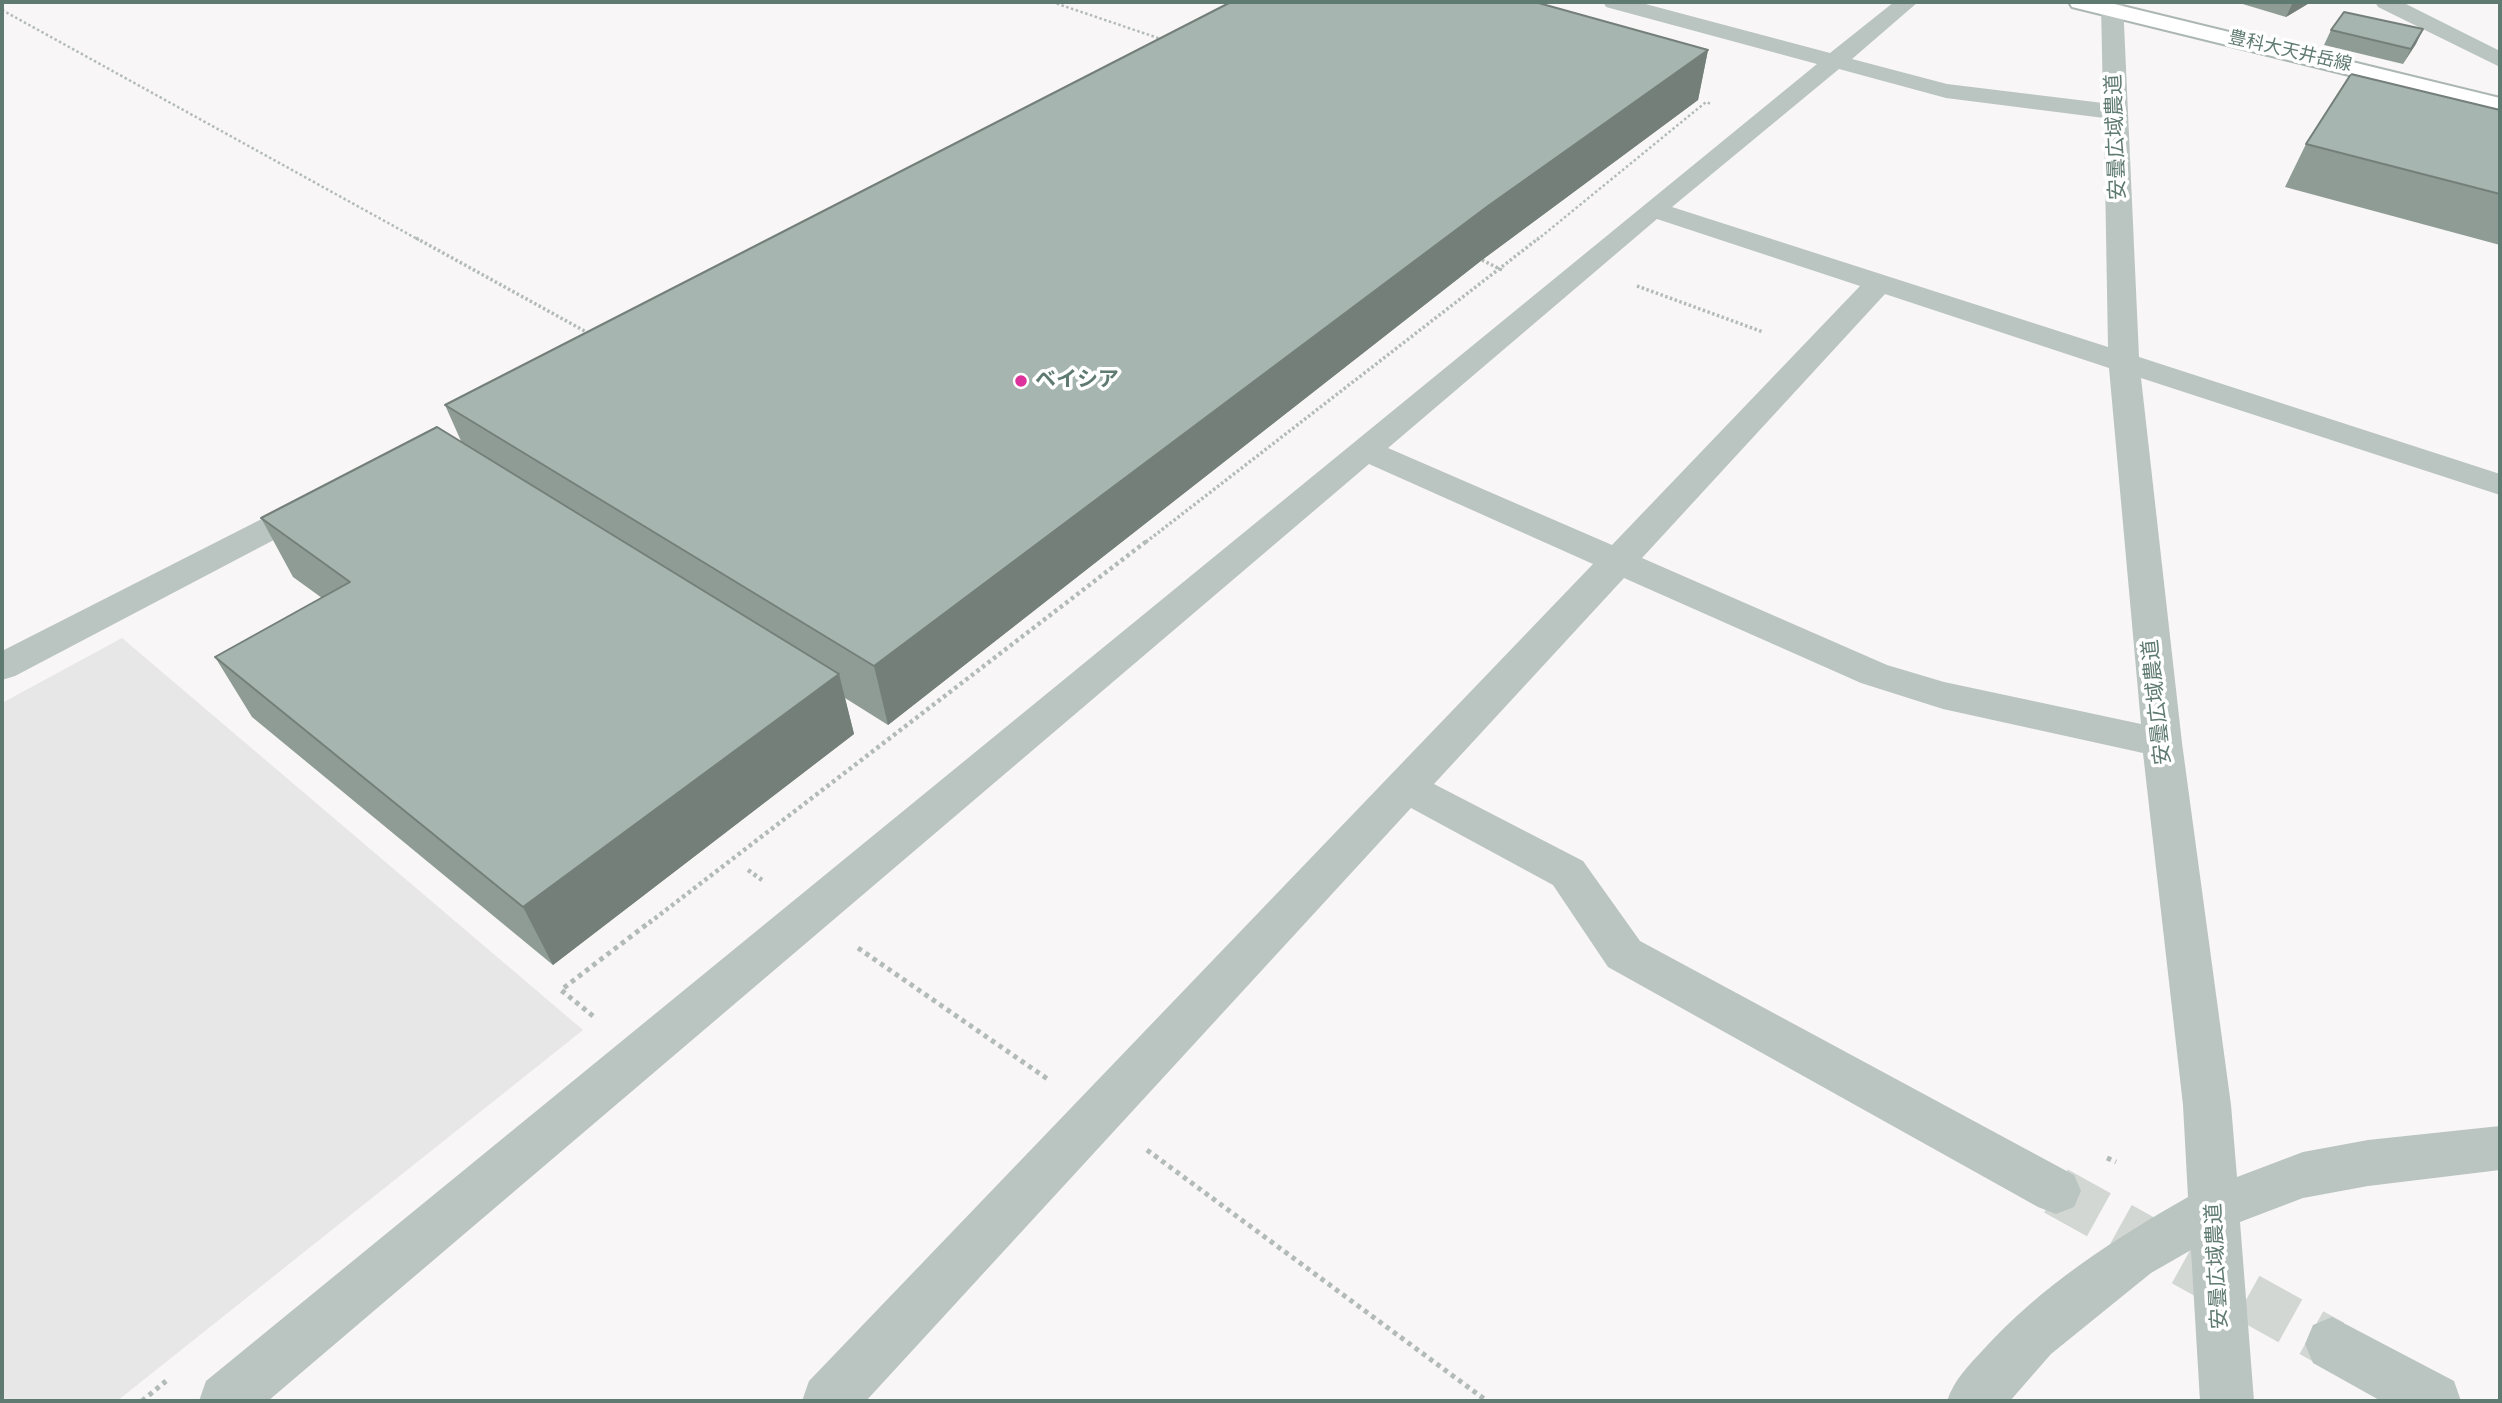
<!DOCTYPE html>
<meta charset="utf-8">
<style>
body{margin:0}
#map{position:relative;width:2502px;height:1403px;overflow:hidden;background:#f8f6f6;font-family:"Roboto Condensed",sans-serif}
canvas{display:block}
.frame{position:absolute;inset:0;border:4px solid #5f7a70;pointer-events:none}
</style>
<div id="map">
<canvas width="2502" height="1403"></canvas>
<div class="frame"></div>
</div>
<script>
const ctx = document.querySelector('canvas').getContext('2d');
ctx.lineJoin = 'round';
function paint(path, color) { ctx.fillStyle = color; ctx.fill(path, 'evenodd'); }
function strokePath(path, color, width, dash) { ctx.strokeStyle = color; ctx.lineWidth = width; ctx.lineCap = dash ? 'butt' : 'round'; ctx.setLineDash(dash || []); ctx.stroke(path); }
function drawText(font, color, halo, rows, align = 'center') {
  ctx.font = font + ' "Roboto Condensed","Noto Sans JP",sans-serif'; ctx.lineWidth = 7; ctx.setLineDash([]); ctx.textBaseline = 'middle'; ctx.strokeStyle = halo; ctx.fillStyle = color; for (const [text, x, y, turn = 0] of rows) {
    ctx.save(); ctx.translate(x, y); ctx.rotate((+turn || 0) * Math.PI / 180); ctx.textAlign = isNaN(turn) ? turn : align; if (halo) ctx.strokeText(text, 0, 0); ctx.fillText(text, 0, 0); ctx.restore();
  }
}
paint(new Path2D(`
 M122,638L583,1030L117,1401H2V703Z`), '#e6e7e6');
strokePath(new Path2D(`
 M2056,1191L2332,1344`), '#d2d7d4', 49, [49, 24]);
const major = new Path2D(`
 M2069,2H2106L2500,98V112L2072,7Z`);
strokePath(major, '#acb7b3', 4);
strokePath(new Path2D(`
 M1052,2L1164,40
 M2,10L419,240
 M1537,240L1706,102L1711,104`), '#b3bbb8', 2.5, [2.5, 2.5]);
strokePath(new Path2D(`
 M416,238L590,334
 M1482,260L1502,270
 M1637,286L1763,332
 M1146,542L1539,238`), '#b3bbb8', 3.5, [2.5, 2.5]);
strokePath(new Path2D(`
 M748,870L762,880
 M649,923L1148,540`), '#b3bbb8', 4.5, [3.5, 3.5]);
strokePath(new Path2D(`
 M858,948L1049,1080
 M593,1016L561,990L651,921
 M1147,1150L1487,1401
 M2107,1158L2116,1162
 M142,1401L166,1381`), '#b3bbb8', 5, [4.5, 4.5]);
paint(new Path2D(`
 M1603,2H1638L1830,53L1894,2H1918L1852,59L1947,84L2103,103L2101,2H2123L2139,357L2500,474V495L2141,378L2182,743L2231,1105L2237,1177L2303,1152L2368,1140L2500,1126V1170L2368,1186L2303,1198L2240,1222L2254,1401H2200L2191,1250L2151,1273L2051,1354L2010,1401H1947C1954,1380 1968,1366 1983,1350C2041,1286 2114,1239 2188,1197L2183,1105L2143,753L1943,709L1861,683L1624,578L1434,784L1583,861L1640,941L2074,1175L2081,1191L2074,1207L2056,1214L2038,1207L1608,967L1553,885L1411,808L866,1401H802L809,1381L1593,564L1369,464L268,1401H199L206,1381L1817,64L1606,7ZM1839,69L1946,98L2104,118L2108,347L1672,207ZM1657,219L1860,286L1612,545L1388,448ZM1885,294L2109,368L2141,724L1944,682L1887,665L1642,558Z
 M2375,2H2402L2500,51V67L2378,7Z
 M315,495L327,498L332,505L327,512L15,676L2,680V651L303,498Z
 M2332,1317L2454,1381L2461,1401H2381L2313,1363L2305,1344L2313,1325Z`), '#bac4c0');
paint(major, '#fff');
paint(new Path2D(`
 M2236,2H2311L2286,17Z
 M2423,29L2403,64L2324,45L2331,30Z
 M1708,50L1698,100L1482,260L888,725L845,698L854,734L553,965L252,717L215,657L322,598L293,577L261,518L461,441L445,405Z
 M2500,110V245L2285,187L2306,144Z`), '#8f9c96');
paint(new Path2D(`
 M2293,2H2311L2286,17Z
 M2423,29L2416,44L2403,64L2411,49Z
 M1708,50L1698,100L1482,260L888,725L874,666L1488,206Z
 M839,674L854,734L553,965L523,907Z`), '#747f7a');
const building = new Path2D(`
 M1231,2H1535L1708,50L1488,206L874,666L445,405Z
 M2344,12L2423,29L2411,49L2331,30Z
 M2351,74L2500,110V194L2306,144Z
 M437,427L839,674L523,907L215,657L350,582L261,518Z`);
paint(building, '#a6b5af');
strokePath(building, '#747f7a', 2);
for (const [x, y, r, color] of [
 [1021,381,7,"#dd319b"]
]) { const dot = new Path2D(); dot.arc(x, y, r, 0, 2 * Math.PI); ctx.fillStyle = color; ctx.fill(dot); strokePath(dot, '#fff', 2.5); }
drawText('18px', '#5f7a70', '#fff', [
 ["豊科大天井岳線",2290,52,13]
]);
drawText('21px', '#5f7a70', '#fff', [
 ["安曇広域農道",2117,137,-92],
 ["安曇広域農道",2158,702,-96],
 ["安曇広域農道",2218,1266,-93]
]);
drawText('bold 21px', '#5f7a70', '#fff', [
 ["ベイシア",1035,381]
], 'left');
</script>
